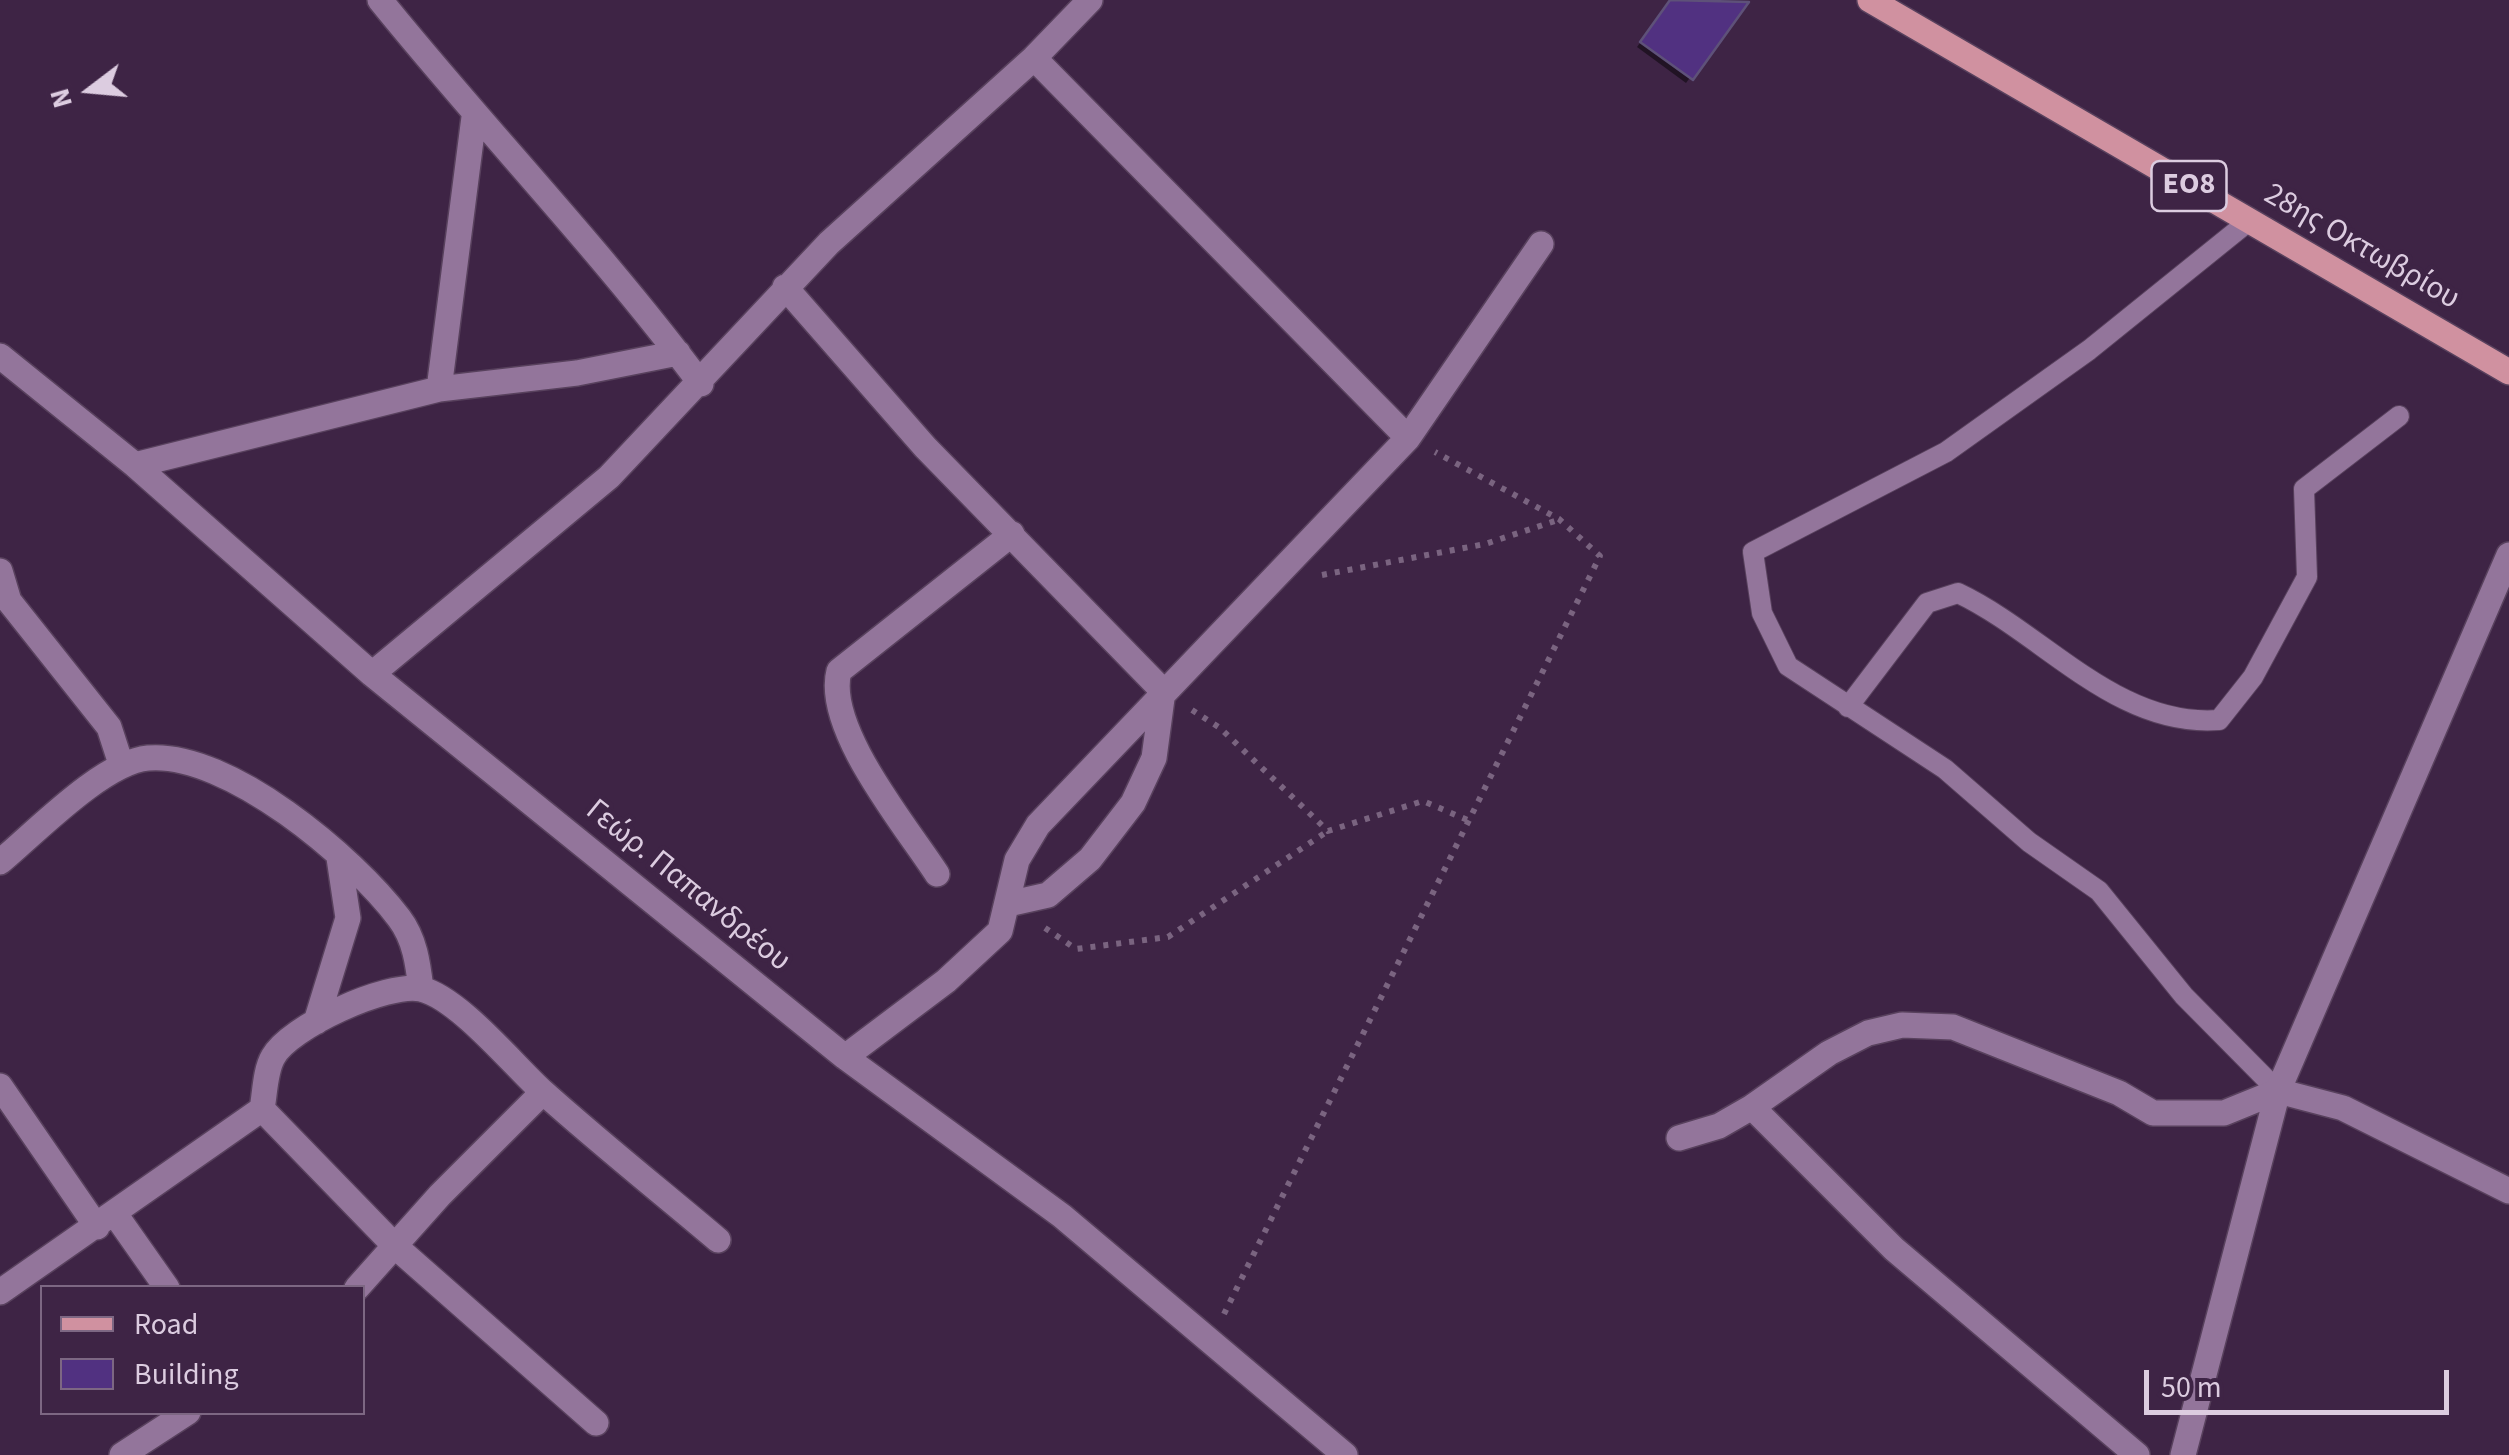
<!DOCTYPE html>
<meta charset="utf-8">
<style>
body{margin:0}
#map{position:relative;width:2509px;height:1455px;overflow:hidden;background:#3e2445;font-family:"Source Sans 3",sans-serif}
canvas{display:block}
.legend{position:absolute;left:40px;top:1285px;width:325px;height:130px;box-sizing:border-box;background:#3e2445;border:2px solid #7d6783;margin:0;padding:12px 18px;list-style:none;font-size:30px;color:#dccce0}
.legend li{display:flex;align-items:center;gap:20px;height:50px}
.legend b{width:50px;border:2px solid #7d6783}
.north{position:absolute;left:40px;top:40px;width:100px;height:100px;-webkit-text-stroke:8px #3e2445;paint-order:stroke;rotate:254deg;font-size:28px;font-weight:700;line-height:40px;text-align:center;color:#dccce0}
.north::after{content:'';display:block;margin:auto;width:35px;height:45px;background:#dccce0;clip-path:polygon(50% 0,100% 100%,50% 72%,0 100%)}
.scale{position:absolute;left:2144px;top:1370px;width:305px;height:45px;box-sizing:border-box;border:5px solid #dccce0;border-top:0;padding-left:12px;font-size:30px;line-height:35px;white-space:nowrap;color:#dccce0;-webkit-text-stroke:8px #3e2445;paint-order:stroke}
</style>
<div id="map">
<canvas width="2509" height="1455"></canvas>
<ul class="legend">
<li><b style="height:12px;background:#d091a0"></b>Road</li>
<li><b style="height:28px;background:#513181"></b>Building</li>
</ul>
<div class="north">N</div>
<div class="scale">50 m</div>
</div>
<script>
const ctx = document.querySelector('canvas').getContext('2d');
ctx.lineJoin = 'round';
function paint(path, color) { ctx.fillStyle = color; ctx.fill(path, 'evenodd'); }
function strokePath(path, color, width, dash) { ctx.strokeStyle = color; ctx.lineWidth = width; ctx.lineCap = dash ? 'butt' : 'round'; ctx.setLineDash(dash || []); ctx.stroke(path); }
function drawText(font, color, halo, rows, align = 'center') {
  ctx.font = font + ' "Source Sans 3",sans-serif'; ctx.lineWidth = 9; ctx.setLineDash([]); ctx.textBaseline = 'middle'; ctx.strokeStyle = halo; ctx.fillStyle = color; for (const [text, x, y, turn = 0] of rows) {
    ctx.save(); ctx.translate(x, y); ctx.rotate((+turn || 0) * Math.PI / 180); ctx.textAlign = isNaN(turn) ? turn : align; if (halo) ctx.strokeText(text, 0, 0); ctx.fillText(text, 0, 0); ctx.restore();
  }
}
paint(new Path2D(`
 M1671,0L1746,3L1686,83L1637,47Z`), '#0007');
const building = new Path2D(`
 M1670,0L1749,2L1693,80L1640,42Z`);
paint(building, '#513181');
strokePath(building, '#5e5179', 2.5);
const lane = new Path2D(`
 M2249,221L2089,350L1946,452L1753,552L1762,613L1788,666L1945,769L2029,842L2099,891L2184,996L2278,1091
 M1848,707L1927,603L1958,593C2043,633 2117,728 2219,720L2253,677L2307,577L2304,489L2399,416`);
const street = new Path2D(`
 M380,0C485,130 601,250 701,384
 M1034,58L1408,438
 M785,287L925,447L1163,691L1154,758L1133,803L1090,859L1048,895L1008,904
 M0,356L135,465L372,674L845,1057L1062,1216L1345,1455
 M439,389L474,117
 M135,465L439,389L577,373L678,353
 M0,571L9,601L109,727L121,764
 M372,674L609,477L829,243L1034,58L1090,0
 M0,862C36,832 103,762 148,758C228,751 354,858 399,918C415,939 418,964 421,989
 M937,874C906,826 824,728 839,671L1012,534
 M316,1022L348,918L339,858
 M845,1057L946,981L1000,931L1017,860L1038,825L1408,438L1541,244
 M0,1086L97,1227
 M1752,1107L1894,1249L2137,1455
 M262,1109C265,1093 265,1071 273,1057C289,1027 387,982 421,989C459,998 514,1066 543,1092C600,1143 660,1191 718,1240
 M1679,1138L1719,1126L1752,1107L1829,1053L1868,1033L1902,1025L1953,1027L2119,1093L2153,1113H2224L2278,1091L2343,1108L2509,1191
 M115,1214L167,1288
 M357,1288L440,1195L543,1092
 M0,1292L262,1109L396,1247L596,1423
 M122,1455L188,1412
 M2183,1455L2278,1091L2509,555`);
const primary = new Path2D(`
 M1870,0L2509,372`);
strokePath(lane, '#58415d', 22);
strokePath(street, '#58415d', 28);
strokePath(primary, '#58415d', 28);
strokePath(new Path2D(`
 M1322,575L1485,544L1558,520
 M1192,710L1220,728L1328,831L1423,801L1470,821
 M1045,928L1076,949L1168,937L1328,831
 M1224,1314L1600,556L1559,519L1435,452`), '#7a6480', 6, [5, 8]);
strokePath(lane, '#93759b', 20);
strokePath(street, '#93759b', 25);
strokePath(primary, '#d091a0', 25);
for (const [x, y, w] of [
 [2189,186,75]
]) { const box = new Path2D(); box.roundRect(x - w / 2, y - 25, w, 50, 8); ctx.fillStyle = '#3e2445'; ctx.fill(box); strokePath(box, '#dccce0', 2.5); }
drawText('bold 30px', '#dccce0', null, [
 ["ΕΟ8",2189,186]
]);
drawText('32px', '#dccce0', '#3e2445', [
 ["28ης Οκτωβρίου",2361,248,30],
 ["Γεώρ. Παπανδρέου",687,887,39]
]);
</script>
